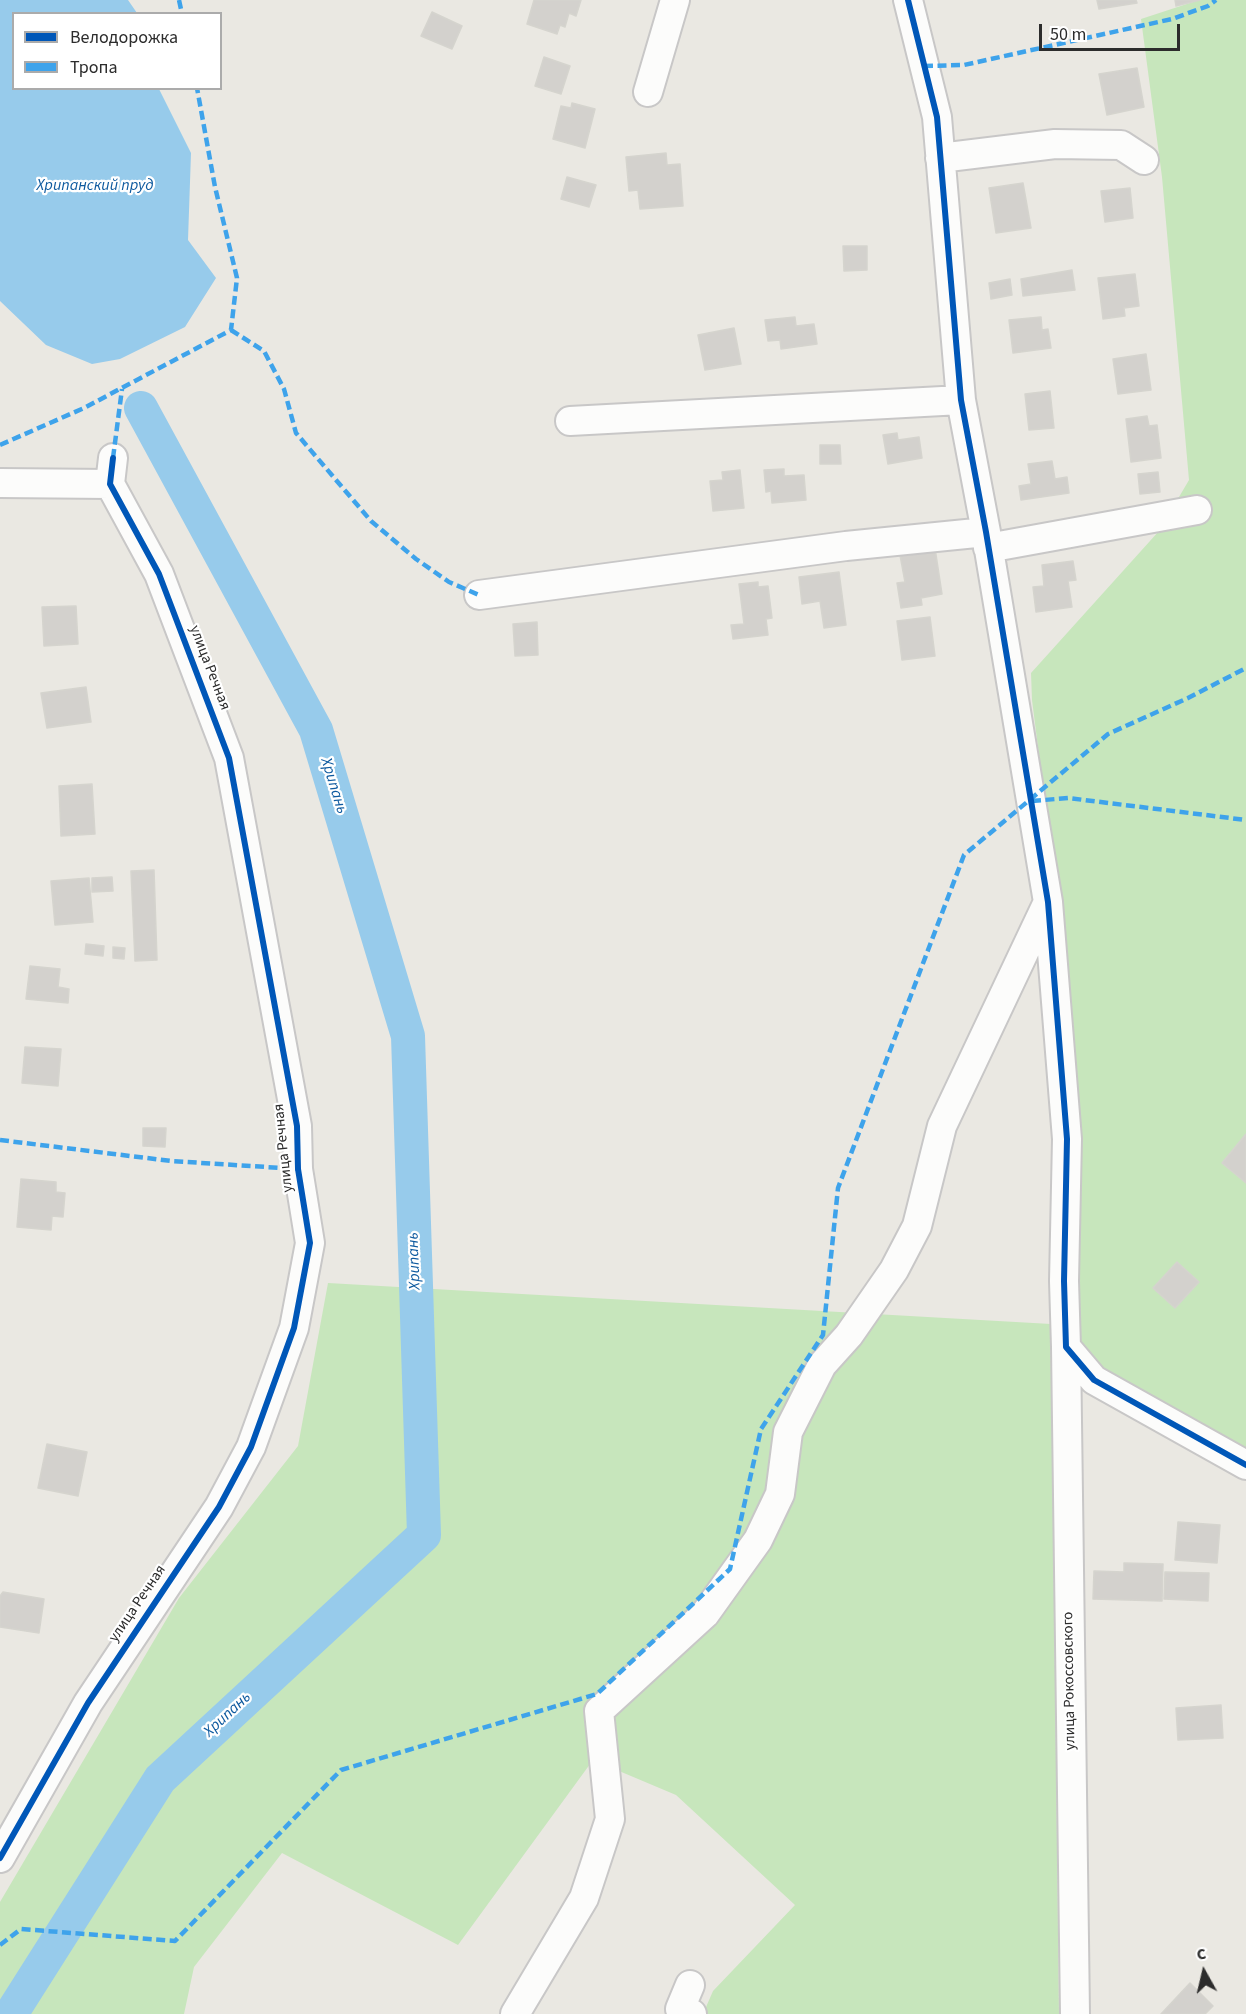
<!DOCTYPE html>
<meta charset="utf-8">
<style>
body{margin:0}
#map{position:relative;width:1246px;height:2014px;overflow:hidden;background:#eae8e2;font-family:"Source Sans 3",sans-serif}
canvas{display:block}
.legend{position:absolute;left:12px;top:12px;width:210px;height:78px;box-sizing:border-box;background:#fff;border:2px solid #ababab;margin:0;padding:8px 10px;list-style:none;font-size:18px;color:#2c2c2c}
.legend li{display:flex;align-items:center;gap:12px;height:30px}
.legend b{width:30px;border:2px solid #ababab}
.north{position:absolute;left:1174px;top:1942px;width:60px;height:60px;-webkit-text-stroke:4px #fff;paint-order:stroke;rotate:352deg;font-size:16px;font-weight:700;line-height:24px;text-align:center;color:#2c2c2c}
.north::after{content:'';display:block;margin:auto;width:21px;height:27px;background:#2c2c2c;clip-path:polygon(50% 0,100% 100%,50% 72%,0 100%)}
.scale{position:absolute;left:1039px;top:24px;width:141px;height:27px;box-sizing:border-box;border:3px solid #2c2c2c;border-top:0;padding-left:8px;font-size:18px;line-height:21px;white-space:nowrap;color:#2c2c2c;-webkit-text-stroke:4px #fff;paint-order:stroke}
</style>
<div id="map">
<canvas width="1246" height="2014"></canvas>
<ul class="legend">
<li><b style="height:8px;background:#0057b8"></b>Велодорожка</li>
<li><b style="height:8px;background:#3ea3eb"></b>Тропа</li>
</ul>
<div class="north">С</div>
<div class="scale">50 m</div>
</div>
<script>
const ctx = document.querySelector('canvas').getContext('2d');
ctx.lineJoin = 'round';
function paint(path, color) { ctx.fillStyle = color; ctx.fill(path, 'evenodd'); }
function strokePath(path, color, width, dash) { ctx.strokeStyle = color; ctx.lineWidth = width; ctx.lineCap = dash ? 'butt' : 'round'; ctx.setLineDash(dash || []); ctx.stroke(path); }
function drawText(font, color, halo, rows, align = 'center') {
  ctx.font = font + ' "Source Sans 3",sans-serif'; ctx.lineWidth = 4.5; ctx.setLineDash([]); ctx.textBaseline = 'middle'; ctx.strokeStyle = halo; ctx.fillStyle = color; for (const [text, x, y, turn = 0] of rows) {
    ctx.save(); ctx.translate(x, y); ctx.rotate((+turn || 0) * Math.PI / 180); ctx.textAlign = isNaN(turn) ? turn : align; if (halo) ctx.strokeText(text, 0, 0); ctx.fillText(text, 0, 0); ctx.restore();
  }
}
paint(new Path2D(`
 M1199,0H1246V1455L1097,1373L1073,1338L1074,1031L1032,700L1031,673L1159,531L1189,480L1162,177L1141,19Z
 M328,1283L1051,1324L1059,2014H703L713,1991L795,1905L676,1795L593,1760L458,1945L282,1853L194,1967L184,2014H0V1902L179,1598L298,1446Z`), '#c7e6bc');
paint(new Path2D(`
 M0,0H128L137,13L14,14V88L159,89L191,153L188,240L216,278L185,327L120,359L92,364L46,345L0,301Z`), '#97cbeb');
strokePath(new Path2D(`
 M11,2014L160,1779L424,1535L408,1036L316,730L141,408`), '#97cbeb', 34);
const building = new Path2D(`
 M534,0H581L576,16L569,13L565,27L560,25L557,34L527,24Z
 M1097,0H1136L1137,3L1099,9Z
 M1175,0H1200L1176,6Z
 M432,12L462,26L452,49L421,36Z
 M544,57L570,66L561,94L535,86Z
 M1137,68L1144,107L1107,115L1099,74Z
 M572,103L595,109L585,148L553,139L561,106L571,108Z
 M666,153L667,165L680,164L683,206L640,209L638,190L629,191L626,157Z
 M567,177L596,185L589,207L561,199Z
 M1023,183L1031,228L996,233L989,188Z
 M1130,188L1133,218L1105,222L1101,191Z
 M843,246H867V270L844,271Z
 M1072,270L1075,290L1023,296L1021,279Z
 M1135,274L1139,306L1124,308L1125,316L1103,319L1098,278Z
 M1010,279L1012,295L991,299L989,283Z
 M795,317L796,326L814,324L817,344L781,349L780,340L768,341L765,320Z
 M1041,317L1042,330L1048,329L1051,348L1013,353L1009,320Z
 M734,328L741,364L705,370L698,335Z
 M1146,354L1151,390L1118,394L1113,359Z
 M1050,391L1054,428L1029,430L1025,394Z
 M1147,416L1149,426L1157,425L1161,458L1131,462L1126,419Z
 M897,433L898,440L919,437L922,458L888,464L883,435Z
 M820,445H840L841,464H820Z
 M1052,461L1055,479L1067,477L1069,493L1021,500L1019,486L1031,484L1028,464Z
 M784,469V476L804,475L806,500L772,503L771,491L766,492L764,470Z
 M740,470L744,508L713,511L710,481L723,480L722,472Z
 M1158,472L1160,492L1140,494L1138,474Z
 M935,548L942,594L921,598L922,605L901,608L897,583L905,582L900,555Z
 M1073,561L1076,580L1068,581L1072,607L1036,612L1033,587L1044,586L1042,565Z
 M839,572L846,625L824,628L820,601L802,604L799,577Z
 M758,582V587L768,586L772,618L766,619L768,635L733,639L731,625L744,624L739,584Z
 M76,606L78,644L44,646L42,607Z
 M930,617L935,656L902,660L897,621Z
 M537,622L538,655L515,656L513,624Z
 M86,687L91,722L47,728L41,693Z
 M92,784L95,834L61,836L59,786Z
 M154,870L157,960L135,961L131,871Z
 M112,877L113,891L92,892V878Z
 M89,878L93,922L55,925L51,881Z
 M86,944L104,946L103,956L85,954Z
 M113,947L125,948L124,959L113,958Z
 M30,966L60,969L58,987L69,989L68,1003L26,999Z
 M25,1047L61,1049L58,1086L22,1083Z
 M143,1128H166L165,1147L143,1146Z
 M1246,1134V1183L1222,1163Z
 M21,1179L56,1182V1192L65,1193L63,1217L52,1216L51,1230L17,1227Z
 M1177,1262L1199,1282L1175,1308L1153,1288Z
 M47,1444L87,1452L78,1496L38,1488Z
 M1178,1522L1220,1525L1217,1563L1175,1560Z
 M1124,1563L1163,1564L1162,1601L1093,1599L1094,1571L1124,1572Z
 M1165,1572L1209,1573L1208,1601L1164,1599Z
 M3,1592L44,1599L39,1633L0,1627V1596Z
 M1221,1705L1223,1738L1178,1740L1176,1708Z
 M1190,1983L1213,2006L1205,2014H1161Z`);
paint(building, '#d3d1cd');
strokePath(building, '#d5d4ce', 1.5);
const minor = new Path2D(`
 M908,0L937,117L961,400L986,532L1048,902L1067,1139L1064,1281L1066,1347L1094,1380L1246,1465
 M648,92L675,0
 M940,158L1055,144L1121,145L1144,160
 M570,421L961,400
 M0,483L110,484
 M988,548L1197,510
 M479,595L846,546L986,532
 M1066,1347L1075,2014
 M0,1858L88,1703L219,1507L251,1447L294,1328L310,1243L298,1169L297,1126L229,758L159,574L110,484L113,458
 M690,1985L680,2009L692,2014
 M515,2014L584,1898L610,1819L599,1711L705,1614L758,1540L780,1494L788,1432L822,1365L849,1335L894,1270L917,1226L942,1126L1047,904`);
strokePath(minor, '#c8c7c7', 32);
strokePath(minor, '#fcfcfb', 28);
strokePath(new Path2D(`
 M179,0L182,14
 M924,66L964,65L1172,19L1208,6L1216,0
 M231,330L264,351L284,389L296,433L371,521L416,559L449,582L479,595
 M0,445L84,408L231,330L237,278L215,187L197,88
 M113,458L122,389
 M1032,801L1068,798L1246,820
 M0,1140L171,1161L298,1169
 M0,1945L21,1929L175,1941L341,1770L597,1694L730,1569L761,1429L823,1335L838,1188L964,855L1108,734L1188,698L1246,668`), '#3ea3eb', 4.5, [9, 4.5]);
strokePath(new Path2D(`
 M908,0L937,117L961,400L986,532L1048,902L1067,1139L1064,1281L1066,1347L1094,1380L1246,1465
 M0,1858L88,1703L219,1507L251,1447L294,1328L310,1243L298,1169L297,1126L229,758L159,574L110,484L113,458`), '#0057b8', 6);
drawText('15px', '#2c2c2c', '#fff', [
 ["улица Речная",209,668,69],
 ["улица Речная",284,1148,-96],
 ["улица Речная",138,1604,-56],
 ["улица Рокоссовского",1070,1681,-91]
]);
drawText('italic 16px', '#0e5a9f', '#fff', [
 ["Хрипанский пруд",95,186],
 ["Хрипань",333,786,73],
 ["Хрипань",415,1261,-92],
 ["Хрипань",228,1715,-43]
]);
</script>
